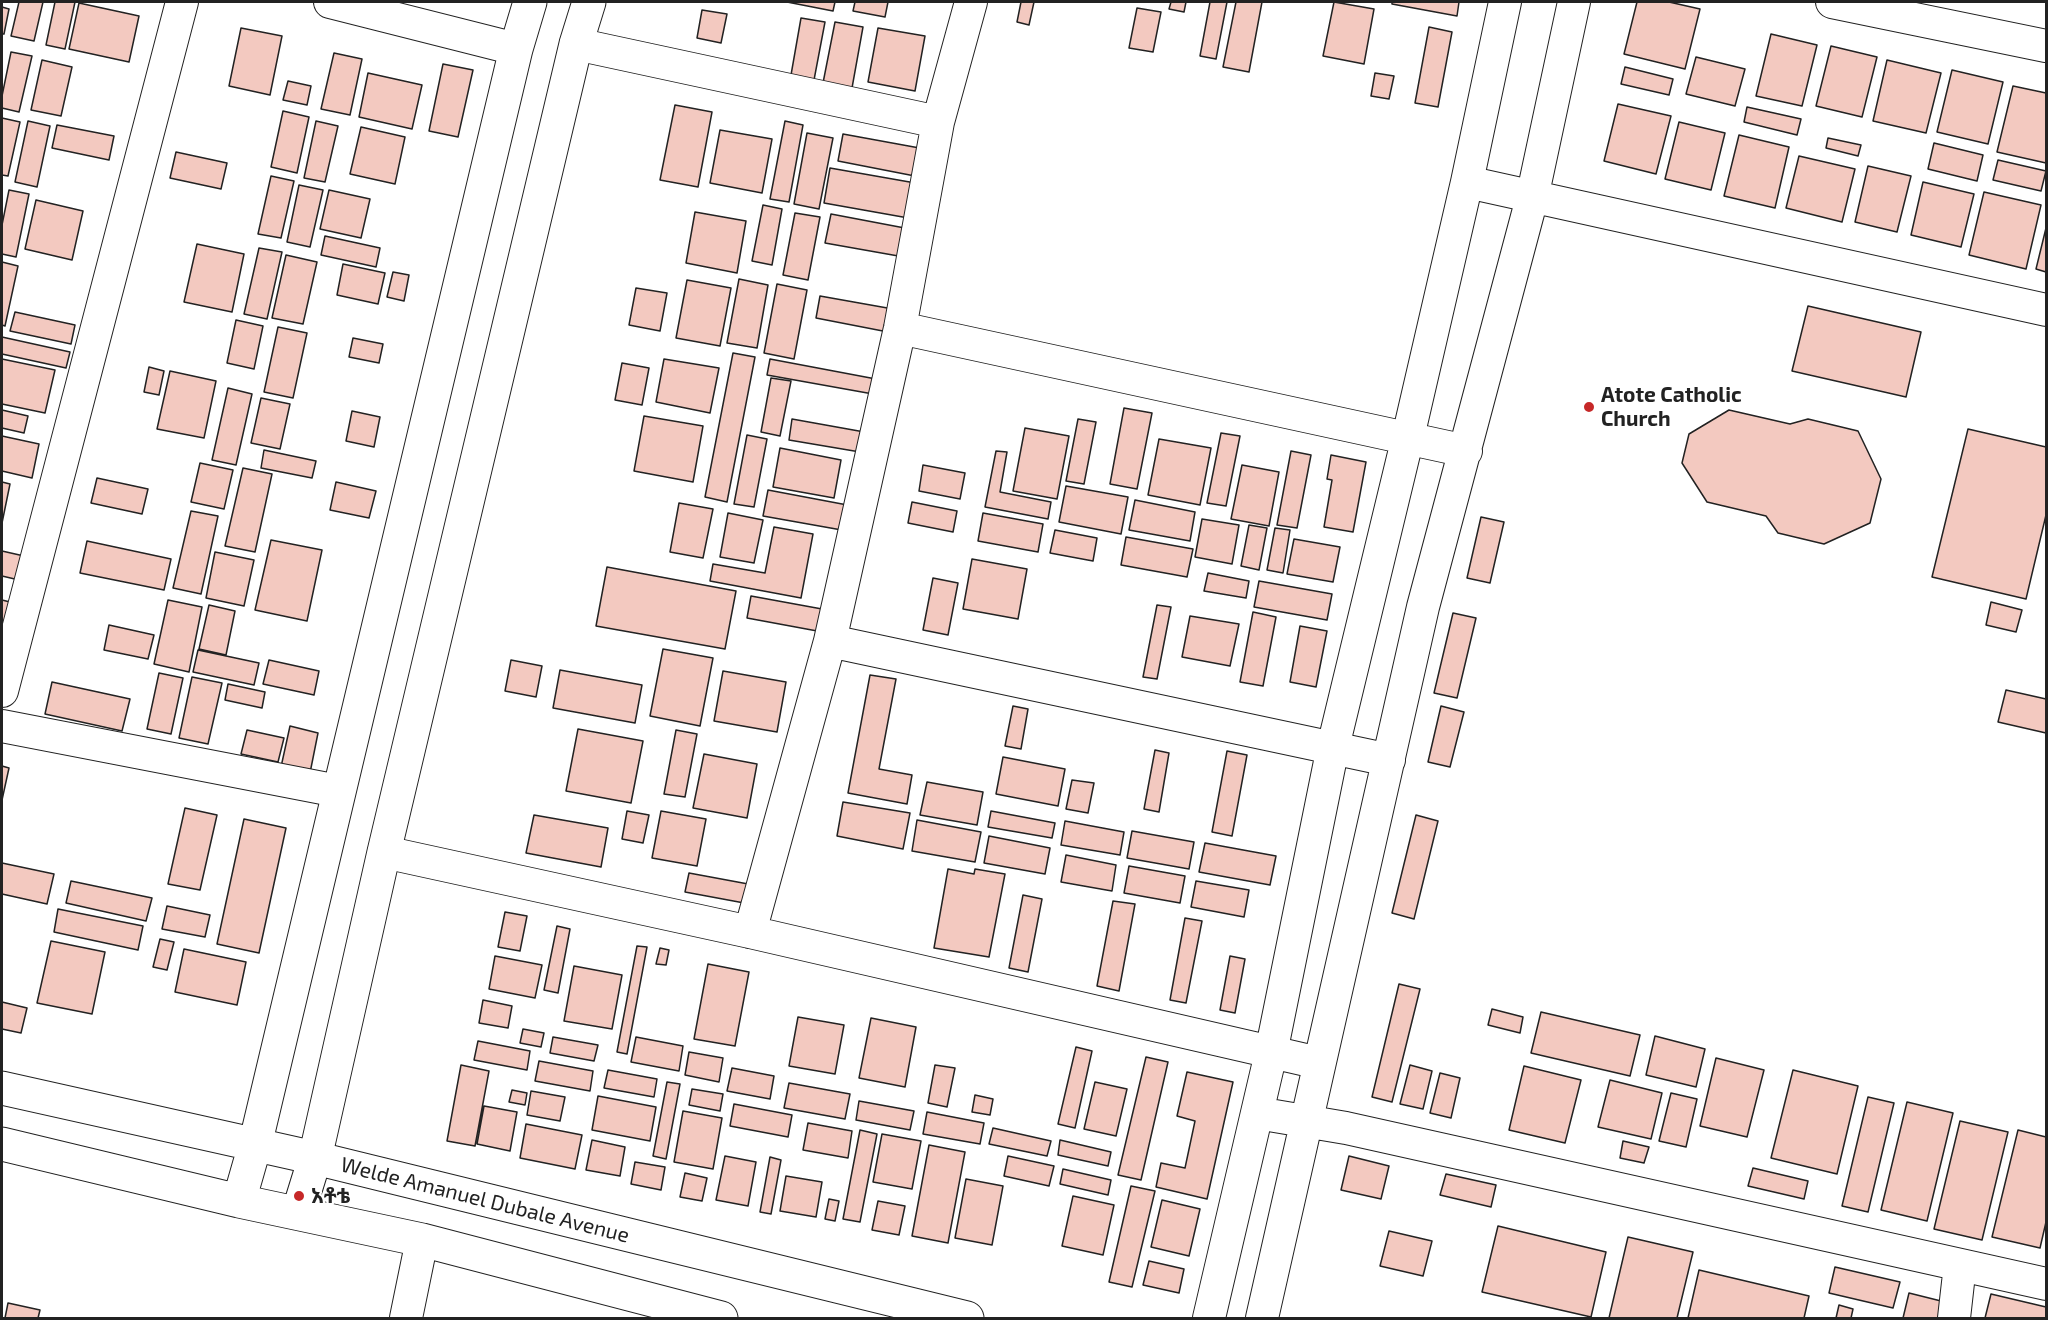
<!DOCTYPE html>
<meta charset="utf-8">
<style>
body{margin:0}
#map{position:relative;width:2048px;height:1320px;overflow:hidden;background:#fff;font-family:"Exo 2",sans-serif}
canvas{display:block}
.frame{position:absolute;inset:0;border:3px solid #222;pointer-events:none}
</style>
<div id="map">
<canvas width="2048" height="1320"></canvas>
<div class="frame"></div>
</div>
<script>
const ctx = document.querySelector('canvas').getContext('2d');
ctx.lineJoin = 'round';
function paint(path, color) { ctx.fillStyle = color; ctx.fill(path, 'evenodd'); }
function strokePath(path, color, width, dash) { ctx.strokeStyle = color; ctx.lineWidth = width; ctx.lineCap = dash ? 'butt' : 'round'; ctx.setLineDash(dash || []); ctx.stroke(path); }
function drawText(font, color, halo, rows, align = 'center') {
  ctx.font = font + ' "Exo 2","Noto Sans Ethiopic",sans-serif'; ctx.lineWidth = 4.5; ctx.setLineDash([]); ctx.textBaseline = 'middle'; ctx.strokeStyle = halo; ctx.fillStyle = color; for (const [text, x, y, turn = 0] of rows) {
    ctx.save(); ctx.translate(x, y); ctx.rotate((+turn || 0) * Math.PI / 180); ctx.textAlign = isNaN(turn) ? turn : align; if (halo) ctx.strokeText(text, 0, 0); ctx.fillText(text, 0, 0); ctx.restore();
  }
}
const building = new Path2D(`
 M19,2H43L34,41L11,36Z
 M55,2H75L65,49L46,45Z
 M787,2H835L833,11Z
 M855,2H888L885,17L853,11Z
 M1021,2H1034L1029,25L1017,22Z
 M1171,2H1186L1184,12L1169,9Z
 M1210,2H1227L1216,59L1200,56Z
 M1236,2H1262L1249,72L1223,67Z
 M1334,2L1374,9L1364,64L1323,56Z
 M1392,2H1459L1457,16L1392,4Z
 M1637,2H1669L1700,9L1685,69L1624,54Z
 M79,3L139,16L129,62L69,49Z
 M2,7L9,9L4,34H2Z
 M1137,8L1161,12L1153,52L1129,48Z
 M702,10L727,14L721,43L697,38Z
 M801,18L825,22L814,80L791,75Z
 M835,22L863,27L852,88L823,83Z
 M1429,27L1452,32L1438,107L1415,103Z
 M241,28L282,36L270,95L229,86Z
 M878,28L925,36L915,91L868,82Z
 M1771,34L1817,45L1802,106L1756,96Z
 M1831,46L1877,57L1862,117L1816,106Z
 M11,52L32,56L19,112L2,108V96Z
 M334,53L362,59L350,115L321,109Z
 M1696,57L1745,69L1735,106L1686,94Z
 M42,60L72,67L61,116L31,110Z
 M1887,60L1941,73L1926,133L1873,121Z
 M443,64L473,70L458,137L429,131Z
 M1625,67L1673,79L1669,95L1621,84Z
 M1952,70L2003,82L1988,144L1937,132Z
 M368,73L422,85L412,129L359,117Z
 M1375,73L1394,76L1389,99L1371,96Z
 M288,81L311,86L307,105L283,100Z
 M2013,86L2046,93V163L1997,152Z
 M1618,104L1671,116L1656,174L1604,161Z
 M675,105L712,112L698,187L660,180Z
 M1747,107L1801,119L1797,135L1744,122Z
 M283,111L309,117L297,173L271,167Z
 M2,118L20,122L8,176L2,175Z
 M28,121L50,126L37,187L15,182Z
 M316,121L338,126L325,182L304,178Z
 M785,121L803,125L789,202L770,199Z
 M1679,122L1725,133L1711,190L1665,179Z
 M57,125L114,136L109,160L52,148Z
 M361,127L405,137L395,184L350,174Z
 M720,130L772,139L762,193L710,183Z
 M807,133L833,138L819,209L794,204Z
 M843,134L925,149L920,177L838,161Z
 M1739,135L1789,147L1775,208L1724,196Z
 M1828,138L1861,145L1858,156L1826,148Z
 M1934,143L1983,155L1977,181L1928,169Z
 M176,152L227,163L221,189L170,178Z
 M1799,156L1855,169L1842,222L1786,208Z
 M1998,160L2046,171L2041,191L1993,180Z
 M1868,166L1911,176L1897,232L1855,222Z
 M830,168L921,184L914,219L824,203Z
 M271,176L294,181L281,238L258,234Z
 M1923,182L1974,194L1961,247L1911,235Z
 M299,185L323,190L310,247L287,242Z
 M9,190L29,194L16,257L2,254V225Z
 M329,190L370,199L361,238L320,229Z
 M1984,192L2041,205L2026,269L1969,255Z
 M36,200L83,211L72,260L25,249Z
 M763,205L782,209L772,265L752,261Z
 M695,212L746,221L737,273L686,263Z
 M795,213L820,217L808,280L783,275Z
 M831,214L910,229L904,257L825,243Z
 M2046,228V272L2036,269Z
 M325,236L380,248L376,267L321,255Z
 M197,244L244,254L232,312L184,302Z
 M259,248L282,252L267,319L244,314Z
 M286,255L317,262L303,324L272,318Z
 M2,262L18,266L5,326L2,325Z
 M343,264L385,273L378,304L337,295Z
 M393,272L409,275L404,301L387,297Z
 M739,279L768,285L757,348L727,343Z
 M687,280L731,288L720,346L676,338Z
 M777,284L807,290L794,359L764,353Z
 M636,288L667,293L660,331L629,325Z
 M820,296L893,309L888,332L816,318Z
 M1808,306L1921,332L1906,397L1792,371Z
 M15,312L75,325L71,344L10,331Z
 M236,320L263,326L254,369L227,363Z
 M278,327L307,333L293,398L264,392Z
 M2,337L70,352L66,368L2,354Z
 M353,338L383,344L379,363L349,357Z
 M733,353L755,357L727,502L705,497Z
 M2,359L55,370L45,413L2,404Z
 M664,359L719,368L710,413L656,402Z
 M770,359L876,379L873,394L767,375Z
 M622,363L649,368L642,405L615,400Z
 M149,367L164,371L159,395L144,392Z
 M170,371L216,381L204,438L157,429Z
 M771,378L791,381L780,436L761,432Z
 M228,388L252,394L236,465L212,460Z
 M261,398L290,404L280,449L251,443Z
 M1124,408L1152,413L1137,489L1110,484Z
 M2,410L28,416L24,433L2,428Z
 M1729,410L1790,424L1808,419L1858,431L1881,479L1870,523L1824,544L1778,533L1766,516L1707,502L1682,463L1689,434Z
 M352,411L380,417L374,447L346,441Z
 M644,416L703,426L693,482L634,471Z
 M792,419L870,433L866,453L789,440Z
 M1078,419L1096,422L1084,484L1066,481Z
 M1025,428L1069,436L1057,499L1013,491Z
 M1968,429L2046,447V515L2026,599L1932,577Z
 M1221,433L1240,436L1226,506L1207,503Z
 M747,435L767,439L754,507L734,504Z
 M2,436L39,444L32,478L2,471Z
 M1159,439L1211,448L1200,505L1148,495Z
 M780,448L841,460L834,498L773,487Z
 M264,450L316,461L312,478L261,468Z
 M996,451L1007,452L1000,492L1051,502L1048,519L985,507Z
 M1291,451L1311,455L1297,528L1277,525Z
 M1331,455L1366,462L1353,532L1324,527L1332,480L1327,479Z
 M200,463L233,470L224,509L191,502Z
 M923,465L965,473L960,499L919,491Z
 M1242,465L1279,472L1269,526L1231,519Z
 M243,468L272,474L255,552L225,546Z
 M97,478L148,489L142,514L91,503Z
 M2,482L10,484L2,523Z
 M336,482L376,491L369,518L330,510Z
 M1066,486L1128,497L1121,534L1059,522Z
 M768,490L858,507L853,532L763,516Z
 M1135,500L1195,512L1190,541L1129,530Z
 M912,502L957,511L953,532L908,523Z
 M679,503L713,509L703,558L670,552Z
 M191,511L218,516L201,594L173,588Z
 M728,513L763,520L754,563L720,557Z
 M983,513L1043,524L1038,552L978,541Z
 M1481,517L1504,522L1490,583L1467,578Z
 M1202,519L1239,525L1232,564L1195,557Z
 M1249,525L1267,528L1259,570L1241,566Z
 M774,527L813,534L801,598L710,581L713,564L765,573Z
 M1275,528L1290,530L1283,573L1267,570Z
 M1055,530L1097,538L1093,561L1050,553Z
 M1126,537L1193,549L1187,577L1121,565Z
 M1294,539L1340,547L1333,582L1287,574Z
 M271,540L322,550L307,621L255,610Z
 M87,541L171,559L164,590L80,573Z
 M2,551L24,556L19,580L2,576Z
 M215,552L254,560L244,606L206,598Z
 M972,559L1027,569L1018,619L963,609Z
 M607,567L736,591L725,649L596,626Z
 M1208,573L1249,581L1246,598L1204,591Z
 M933,578L958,583L948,635L923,630Z
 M1259,581L1332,594L1327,620L1254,607Z
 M751,596L833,611L828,633L747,618Z
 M2,600L10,602L5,626L2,625Z
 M168,600L202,607L189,672L154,664Z
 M1991,602L2022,610L2016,632L1986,625Z
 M209,605L235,611L226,655L199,649Z
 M1157,605L1171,607L1157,679L1143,677Z
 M1253,612L1276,617L1263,686L1240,682Z
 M1453,613L1476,618L1457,698L1434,693Z
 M1190,616L1239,624L1230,666L1182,657Z
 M109,625L154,635L148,659L104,650Z
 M1300,626L1327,631L1316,687L1290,682Z
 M663,649L713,658L700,726L650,716Z
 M198,650L259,663L254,685L193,672Z
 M269,660L319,671L314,695L263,684Z
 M511,660L542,666L536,697L505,691Z
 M560,670L642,685L635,723L553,708Z
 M723,671L786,682L777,732L714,721Z
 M159,673L183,678L171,734L147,729Z
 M870,675L896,679L879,769L912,775L907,804L848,793Z
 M192,677L222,683L208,744L179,738Z
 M52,682L130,699L122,731L45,714Z
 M228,684L265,692L262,708L225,700Z
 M2006,690L2046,699V733L1998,722Z
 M1013,706L1028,709L1021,749L1005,746Z
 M1441,706L1464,712L1450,767L1428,762Z
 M290,726L318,733L310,773L281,767Z
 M578,729L643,741L631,803L566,791Z
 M247,730L284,738L278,762L241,754Z
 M676,730L697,734L685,797L664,794Z
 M1155,750L1169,753L1159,812L1144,809Z
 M1227,751L1247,755L1232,836L1212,832Z
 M704,754L757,764L747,818L693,808Z
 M1003,757L1065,769L1058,806L996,794Z
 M2,766L9,768L2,800Z
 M1072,780L1094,783L1088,813L1066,809Z
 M927,782L983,792L977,825L920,815Z
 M843,802L910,813L903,849L837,836Z
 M185,808L217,815L200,890L168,884Z
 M627,811L649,815L643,843L622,839Z
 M661,811L706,819L697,866L652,858Z
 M991,811L1055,823L1052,838L988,827Z
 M534,815L608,828L601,867L526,853Z
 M1416,815L1438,821L1414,919L1392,913Z
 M244,819L286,828L259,953L217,944Z
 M917,820L981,832L975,862L912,851Z
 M1065,821L1124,832L1120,855L1061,845Z
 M1132,831L1194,842L1189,869L1127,858Z
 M989,836L1050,848L1045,874L984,863Z
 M1205,843L1276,856L1270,885L1199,872Z
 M1066,855L1116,865L1112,891L1061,882Z
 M2,863L54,874L47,904L2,894Z
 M1129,866L1185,876L1180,903L1124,893Z
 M948,869L974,874L975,869L1005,874L989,957L934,948Z
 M689,873L759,886L755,905L685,892Z
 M71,881L152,898L146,921L66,903Z
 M1196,881L1249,890L1244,917L1191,907Z
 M1023,895L1042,899L1028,972L1009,968Z
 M1113,901L1135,904L1119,991L1097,986Z
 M167,906L210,915L205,937L162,929Z
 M58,909L143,926L138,950L54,932Z
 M505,912L527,916L520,951L498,947Z
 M1185,918L1202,921L1186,1003L1170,1000Z
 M557,926L570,929L558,993L544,990Z
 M160,939L174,942L167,970L153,967Z
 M51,941L105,952L92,1014L37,1003Z
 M637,946L647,947L627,1054L617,1052Z
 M660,948L669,950L666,965L656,964Z
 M184,949L246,962L237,1005L175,992Z
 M495,956L542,965L535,998L489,989Z
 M1230,956L1245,959L1235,1013L1220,1010Z
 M708,964L749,972L735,1046L694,1039Z
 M574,966L622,975L612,1029L564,1021Z
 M1399,984L1420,989L1392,1102L1372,1097Z
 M483,1000L512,1006L508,1028L479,1023Z
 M2,1002L27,1008L21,1033L2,1029Z
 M1492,1009L1523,1017L1520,1033L1488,1025Z
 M1541,1012L1640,1035L1630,1076L1531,1053Z
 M798,1017L844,1025L835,1074L789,1066Z
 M871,1018L916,1027L905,1087L859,1078Z
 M523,1029L544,1033L541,1047L520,1043Z
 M1655,1036L1705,1049L1696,1087L1646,1075Z
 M553,1037L598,1045L594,1061L550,1053Z
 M636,1037L683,1046L679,1071L631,1062Z
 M478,1041L530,1051L527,1070L474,1060Z
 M1076,1047L1092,1051L1075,1128L1058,1124Z
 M689,1052L723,1058L719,1082L685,1075Z
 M1146,1057L1168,1062L1141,1180L1118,1175Z
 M1716,1058L1764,1070L1747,1137L1700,1126Z
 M539,1061L593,1071L590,1091L535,1081Z
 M461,1065L489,1071L475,1146L447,1141Z
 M935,1065L955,1068L947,1107L928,1103Z
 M1410,1065L1432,1071L1423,1109L1400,1104Z
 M1524,1066L1581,1080L1565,1143L1509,1130Z
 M732,1068L774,1076L770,1099L727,1091Z
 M608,1070L657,1079L654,1097L604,1088Z
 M1793,1070L1858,1086L1837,1174L1771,1158Z
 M1187,1072L1233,1082L1207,1199L1156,1187L1161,1163L1185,1168L1195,1121L1177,1116Z
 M1440,1073L1460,1078L1451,1118L1430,1113Z
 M1610,1080L1662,1093L1651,1139L1598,1127Z
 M667,1082L680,1084L666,1159L653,1156Z
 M1095,1082L1127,1089L1116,1136L1084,1129Z
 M789,1083L850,1094L845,1119L784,1108Z
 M692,1089L723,1094L720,1111L689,1105Z
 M512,1090L527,1093L525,1105L509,1102Z
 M531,1091L565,1097L560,1121L527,1115Z
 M1671,1093L1697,1099L1686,1147L1659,1141Z
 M975,1095L993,1099L990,1115L972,1112Z
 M598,1096L656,1107L650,1141L592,1130Z
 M1868,1097L1894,1103L1868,1212L1842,1206Z
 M859,1101L914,1111L910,1130L856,1120Z
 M1907,1102L1953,1113L1927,1221L1881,1210Z
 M734,1104L792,1115L788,1137L730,1126Z
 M484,1106L517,1112L510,1151L477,1144Z
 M683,1111L722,1118L713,1169L674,1162Z
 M927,1112L984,1123L980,1144L923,1134Z
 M1960,1121L2008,1132L1982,1240L1934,1229Z
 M808,1123L852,1131L848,1158L803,1150Z
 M526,1124L582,1135L575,1169L520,1158Z
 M993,1128L1051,1141L1047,1156L989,1144Z
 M860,1130L877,1134L860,1222L843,1219Z
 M2018,1130L2046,1137V1222L2040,1248L1992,1237Z
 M882,1134L921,1141L912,1189L873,1182Z
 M592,1140L625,1147L620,1176L586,1170Z
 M1060,1140L1111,1152L1108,1166L1058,1155Z
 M1623,1141L1649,1147L1644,1163L1620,1158Z
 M929,1145L965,1152L948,1243L912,1236Z
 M725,1156L756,1162L748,1206L716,1200Z
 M1008,1156L1054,1166L1049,1186L1004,1176Z
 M1349,1156L1389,1166L1381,1199L1341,1190Z
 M770,1157L781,1160L771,1214L760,1212Z
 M635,1162L665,1167L661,1190L631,1184Z
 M1753,1168L1808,1181L1804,1199L1748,1186Z
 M1063,1169L1111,1180L1108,1195L1060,1184Z
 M685,1173L707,1178L702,1201L680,1197Z
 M1446,1174L1496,1185L1491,1207L1440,1195Z
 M786,1176L822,1182L816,1217L780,1211Z
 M966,1179L1003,1186L992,1245L955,1238Z
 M1131,1186L1155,1191L1132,1287L1109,1282Z
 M1073,1196L1114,1205L1103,1255L1062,1246Z
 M829,1199L839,1201L835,1221L825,1219Z
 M1162,1200L1200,1209L1189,1256L1151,1247Z
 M878,1201L905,1206L899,1235L872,1230Z
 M1498,1226L1606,1252L1591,1317L1482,1292Z
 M1389,1231L1432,1241L1423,1276L1380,1266Z
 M1628,1237L1693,1252L1677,1318H1609Z
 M1149,1261L1184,1269L1179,1293L1143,1285Z
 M1835,1267L1900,1282L1893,1308L1829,1293Z
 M1699,1270L1809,1296L1804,1318H1688Z
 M1909,1293L1949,1303L1945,1318H1903Z
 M1991,1294L2046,1307V1318H1985Z
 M8,1303L40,1310L38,1318H5Z
 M1839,1305L1853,1309L1851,1318H1836Z`);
paint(building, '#f3c9c0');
strokePath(building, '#222', 1.5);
const street = new Path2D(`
 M330,2L516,49
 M1832,2L2046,46
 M576,44L938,122
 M1467,182L2046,310
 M900,328L1466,451
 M830,641L1389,760
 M2,691L182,2
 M2,726L338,791
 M384,852L750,932L1319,1063
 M750,932L830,641L900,328L938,122L971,2
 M1257,1113L1346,1128L2046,1284
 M406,1318L422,1240
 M1209,1318L1271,1053L1333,747L1408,437L1467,182L1505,2
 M1262,1318L1423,607L1532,198L1574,2
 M1954,1318L1960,1265`);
const secondary = new Path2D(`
 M2,1088L315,1158L967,1318
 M2,1144L239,1201L422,1240L721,1318
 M239,1201L255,1145L516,49L530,2
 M298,1213L315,1158L384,852L576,44L589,2`);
strokePath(street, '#222', 34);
strokePath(secondary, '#222', 35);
strokePath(street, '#fff', 32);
strokePath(secondary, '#fff', 33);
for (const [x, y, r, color] of [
 [1589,407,6,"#c62828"],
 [299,1196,6,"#c62828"]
]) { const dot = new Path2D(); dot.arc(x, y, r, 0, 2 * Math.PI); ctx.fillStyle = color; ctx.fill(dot); strokePath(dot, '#fff', 2); }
drawText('bold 21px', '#222', '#fff', [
 ["Atote Catholic",1601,395],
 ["Church",1601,419],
 ["አቶቴ",311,1196]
], 'left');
drawText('21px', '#222', '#fff', [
 ["Welde Amanuel Dubale Avenue",485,1200,14]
]);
</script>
